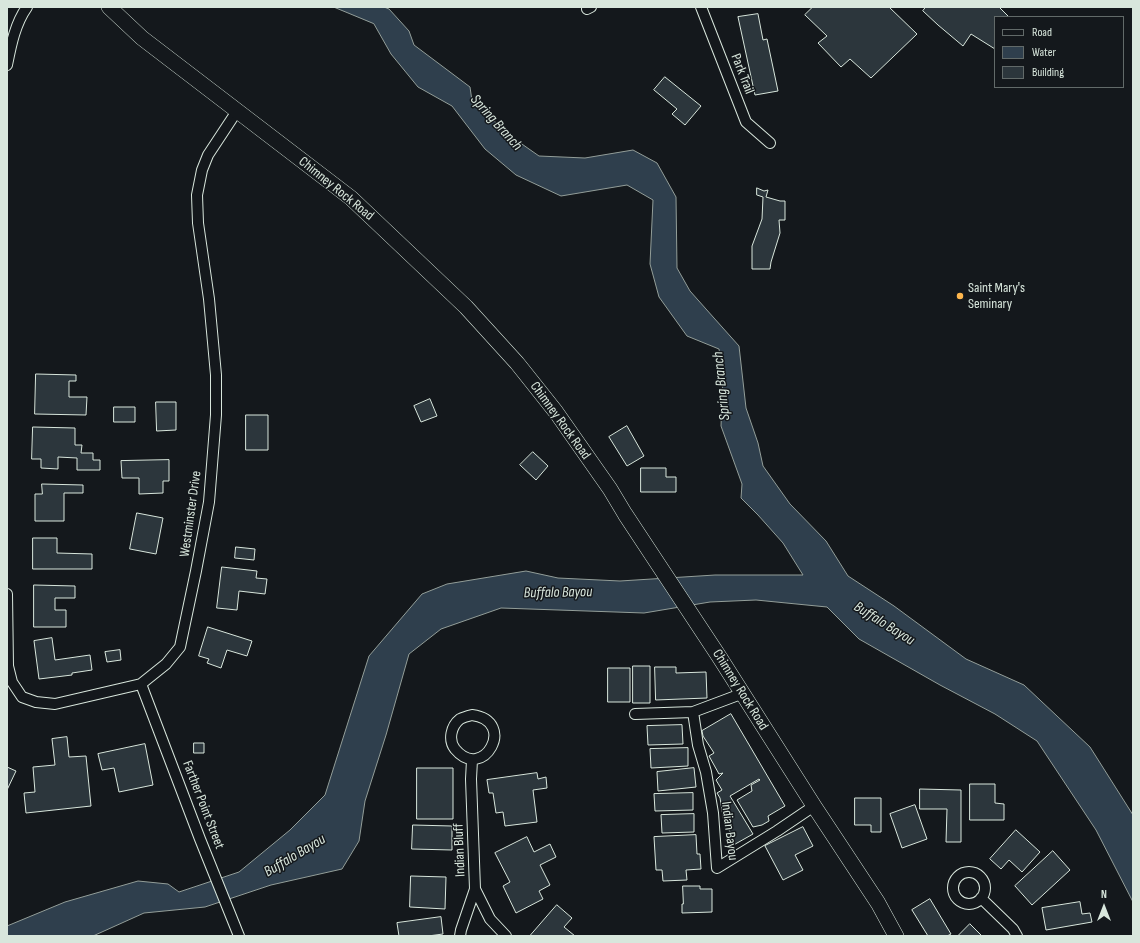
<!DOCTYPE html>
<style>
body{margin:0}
#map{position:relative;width:1140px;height:943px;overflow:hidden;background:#14181c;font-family:"Sofia Sans Condensed",sans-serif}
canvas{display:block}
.frame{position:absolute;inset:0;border:8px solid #d8e6dc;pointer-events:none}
.legend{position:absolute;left:994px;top:16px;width:130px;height:72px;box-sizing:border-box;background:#14181c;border:1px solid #626a69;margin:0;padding:5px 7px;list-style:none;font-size:12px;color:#d8e6dc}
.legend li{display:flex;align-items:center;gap:8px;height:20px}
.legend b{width:20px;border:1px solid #626a69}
.north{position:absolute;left:1084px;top:887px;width:40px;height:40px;-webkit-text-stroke:3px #14181c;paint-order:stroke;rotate:0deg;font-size:11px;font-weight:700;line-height:16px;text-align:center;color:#d8e6dc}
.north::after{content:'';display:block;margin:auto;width:14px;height:18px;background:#d8e6dc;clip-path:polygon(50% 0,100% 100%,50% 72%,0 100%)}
</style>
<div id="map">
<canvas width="1140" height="943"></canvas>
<div class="frame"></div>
<ul class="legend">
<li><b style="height:5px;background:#14181c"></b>Road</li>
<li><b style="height:11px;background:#2f3f4d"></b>Water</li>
<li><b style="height:11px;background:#2c363c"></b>Building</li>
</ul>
<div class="north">N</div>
</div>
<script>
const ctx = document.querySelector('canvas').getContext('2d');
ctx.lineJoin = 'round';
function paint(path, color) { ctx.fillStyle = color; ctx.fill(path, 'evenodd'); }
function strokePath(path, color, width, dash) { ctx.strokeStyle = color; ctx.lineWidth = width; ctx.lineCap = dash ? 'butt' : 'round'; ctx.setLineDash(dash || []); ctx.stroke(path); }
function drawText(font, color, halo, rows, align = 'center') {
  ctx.font = font + ' "Sofia Sans Condensed",sans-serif'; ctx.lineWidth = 3; ctx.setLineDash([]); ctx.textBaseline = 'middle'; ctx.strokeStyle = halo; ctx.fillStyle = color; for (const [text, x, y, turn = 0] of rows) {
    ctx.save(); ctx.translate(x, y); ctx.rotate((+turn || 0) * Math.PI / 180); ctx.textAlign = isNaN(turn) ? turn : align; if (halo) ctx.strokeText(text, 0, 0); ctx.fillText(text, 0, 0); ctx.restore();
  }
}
const water = new Path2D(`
 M334,7H384L389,9L409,31L414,45L470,87L472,101L486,108L499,128L539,156L585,158L633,150L657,163L676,197L677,268L690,291L714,318L739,346L746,408L758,443L763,466L790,504L826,541L848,576L894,606L966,659L1024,685L1090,747L1133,815V902L1096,830L1037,741L995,714L940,685L859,639L827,607L756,600L710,602L644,613L501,608L441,629L409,654L386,735L365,801L359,841L342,869L271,885L205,907L144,913L93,936H7V926L65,902L138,881L168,884L179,892L239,872L290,830L325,795L369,656L422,594L447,584L526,571L558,578L620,581L715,575H803L783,543L758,515L741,498L742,484L721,426L723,373L719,349L687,336L659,297L650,264L653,200L627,185L561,196L516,175L485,149L452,106L418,87L391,54L374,24Z`);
paint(water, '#2f3f4d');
strokePath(water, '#939e99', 1);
const building = new Path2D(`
 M813,7H889L917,34L871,78L850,59L841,67L818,43L827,36L805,15Z
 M926,7H999L1009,17H995V49L971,34L963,46L938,25L923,11Z
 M758,14L763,40L767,39L778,91L755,95L738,17Z
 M665,77L701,106L685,125L672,114L677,109L654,90Z
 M757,188L764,191L768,190L766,197L780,201H785V220H779L780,233L771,262L770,269H752V246L762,219L763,197L757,195Z
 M36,374L76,375V381H69V397H87L86,415L35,414Z
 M430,399L437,416L421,422L414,406Z
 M156,402H176V430L157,431Z
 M114,407H135V422H114Z
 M246,415H268V450H246Z
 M627,426L644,456L627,466L609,437Z
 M33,427L75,428V445H82L81,453H93V460H100V470H77V458L58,457V469L41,468V459H32Z
 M533,452L548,466L536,480L520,465Z
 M169,460V481H163V493L139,494V478H122L121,461Z
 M641,468H666V477H676V492H641Z
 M42,484L83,485V493H64V521H35V494H42Z
 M137,513L163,518L156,554L130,549Z
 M33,538H57V553L92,554V569H33Z
 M236,547L255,549L254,560L235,558Z
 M222,567L257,571L256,578L267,579L265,594L239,591L237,610L217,608Z
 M34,585L75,586V598H55V610H66V627H34Z
 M208,627L252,641L247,656L227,650L221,668L207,663L209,659L199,656Z
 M52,638L55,660L90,655L92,670L72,673V675L39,679L34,641Z
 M120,650L121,660L107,662L105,652Z
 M633,666H650V703H633Z
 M655,667H676V673L706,672L707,698L656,700Z
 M608,668H630V702H608Z
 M731,714L785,806L768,816L769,821L762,825L753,827L737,800L752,791L751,785L760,780L759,779L730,796L753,834L730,847L726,839L732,835L724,822L720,798L717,793L722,790L716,780L723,773L719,774L709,756L714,753L703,736L702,731Z
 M682,725L683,744L648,745L647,726Z
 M67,737L69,757L86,756L91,806L26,813L24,793L35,792L33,767L55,765L52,739Z
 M194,743H204V753H194Z
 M145,744L153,785L119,792L114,768L102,770L98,754Z
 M688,748V766L651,768L650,749Z
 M7,767L16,771L7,790Z
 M417,768H453V819H417Z
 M694,768L696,787L658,791L657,772Z
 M537,773L538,779L546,777L547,788L533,790L537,822L505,826L503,812L496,813L493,793H489L487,780Z
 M970,784H995V803L1004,804V820H970Z
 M920,789L961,790V842H946L947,809H920Z
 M693,793V810L655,811L654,794Z
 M855,798H881V832H871V825H855Z
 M915,805L927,839L902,848L890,814Z
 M694,814V832L662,833L661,815Z
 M413,825L452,826V850L412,849Z
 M803,827L813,846L795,855L803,870L783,880L765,846Z
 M1016,830L1040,852L1022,872L1009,860L1001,869L990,859Z
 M696,835L697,854H700L701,869L686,870L687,880L663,881L662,870H656L654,837Z
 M527,837L534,852L550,844L556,857L540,865L550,885L539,891L543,899L516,913L503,886L510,882L495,853Z
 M1053,851L1070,870L1032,905L1015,886Z
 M411,876L446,877L445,909L410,907Z
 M683,886H700V889H712V912L682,913V904H683Z
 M930,899L951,934L947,936H928L912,910Z
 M1080,902L1082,914L1090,913L1092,922L1046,930L1042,908Z
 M557,905L572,918L564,927L575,936H530Z
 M441,917L443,934L428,936H399L397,923Z
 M970,924L982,936H958Z`);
paint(building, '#2c363c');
strokePath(building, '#d8e6dc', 1);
const minor = new Path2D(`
 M701,7L746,122L770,143
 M587,9L591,7
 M7,65C11,45 15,24 27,7
 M7,594L8,666L12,682L22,697L36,702L55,704L141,684L166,664L180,647L196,571L209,502L216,415V375L209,299L198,223L197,195L202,170L208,155L237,111
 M141,684L200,839L239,936
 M693,712L698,745L706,772L713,813L717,868L777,831L814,806
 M635,714L693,712L741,694
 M472,715C518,721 483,783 455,749C448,740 451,726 460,719C464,717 468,716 472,715Z
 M953 888a16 16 0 1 1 32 0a16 16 0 1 1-32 0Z
 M475,889L490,919L506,936
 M981,898L1013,929L1017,936
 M460,936L461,930L475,889L471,779L472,760`);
const secondary = new Path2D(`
 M109,7L142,38L351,198L466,307L517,363L556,412L610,489L625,514L720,658L814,806L878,903L896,936`);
strokePath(minor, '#d8e6dc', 12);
strokePath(secondary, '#d8e6dc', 16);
strokePath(minor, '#14181c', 10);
strokePath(secondary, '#14181c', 15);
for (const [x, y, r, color] of [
 [960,296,4,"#ffb74d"]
]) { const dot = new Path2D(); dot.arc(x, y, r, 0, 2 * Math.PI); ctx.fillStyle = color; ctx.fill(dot); strokePath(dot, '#14181c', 1.5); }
drawText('14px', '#d8e6dc', '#14181c', [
 ["Park Trail",742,74,69],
 ["Chimney Rock Road",336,189,39],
 ["Chimney Rock Road",560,421,54],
 ["Westminster Drive",191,514,-82],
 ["Chimney Rock Road",740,690,58],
 ["Farther Point Street",203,805,69],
 ["Indian Bayou",729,831,83],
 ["Indian Bluff",460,850,-92]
]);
drawText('14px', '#d8e6dc', '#14181c', [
 ["Saint Mary's",968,288],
 ["Seminary",968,304]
], 'left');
drawText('italic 15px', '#d8e6dc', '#14181c', [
 ["Spring Branch",496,123,48],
 ["Spring Branch",722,386,-96],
 ["Buffalo Bayou",558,593,-1],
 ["Buffalo Bayou",884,624,32],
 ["Buffalo Bayou",295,856,-31]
]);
</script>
